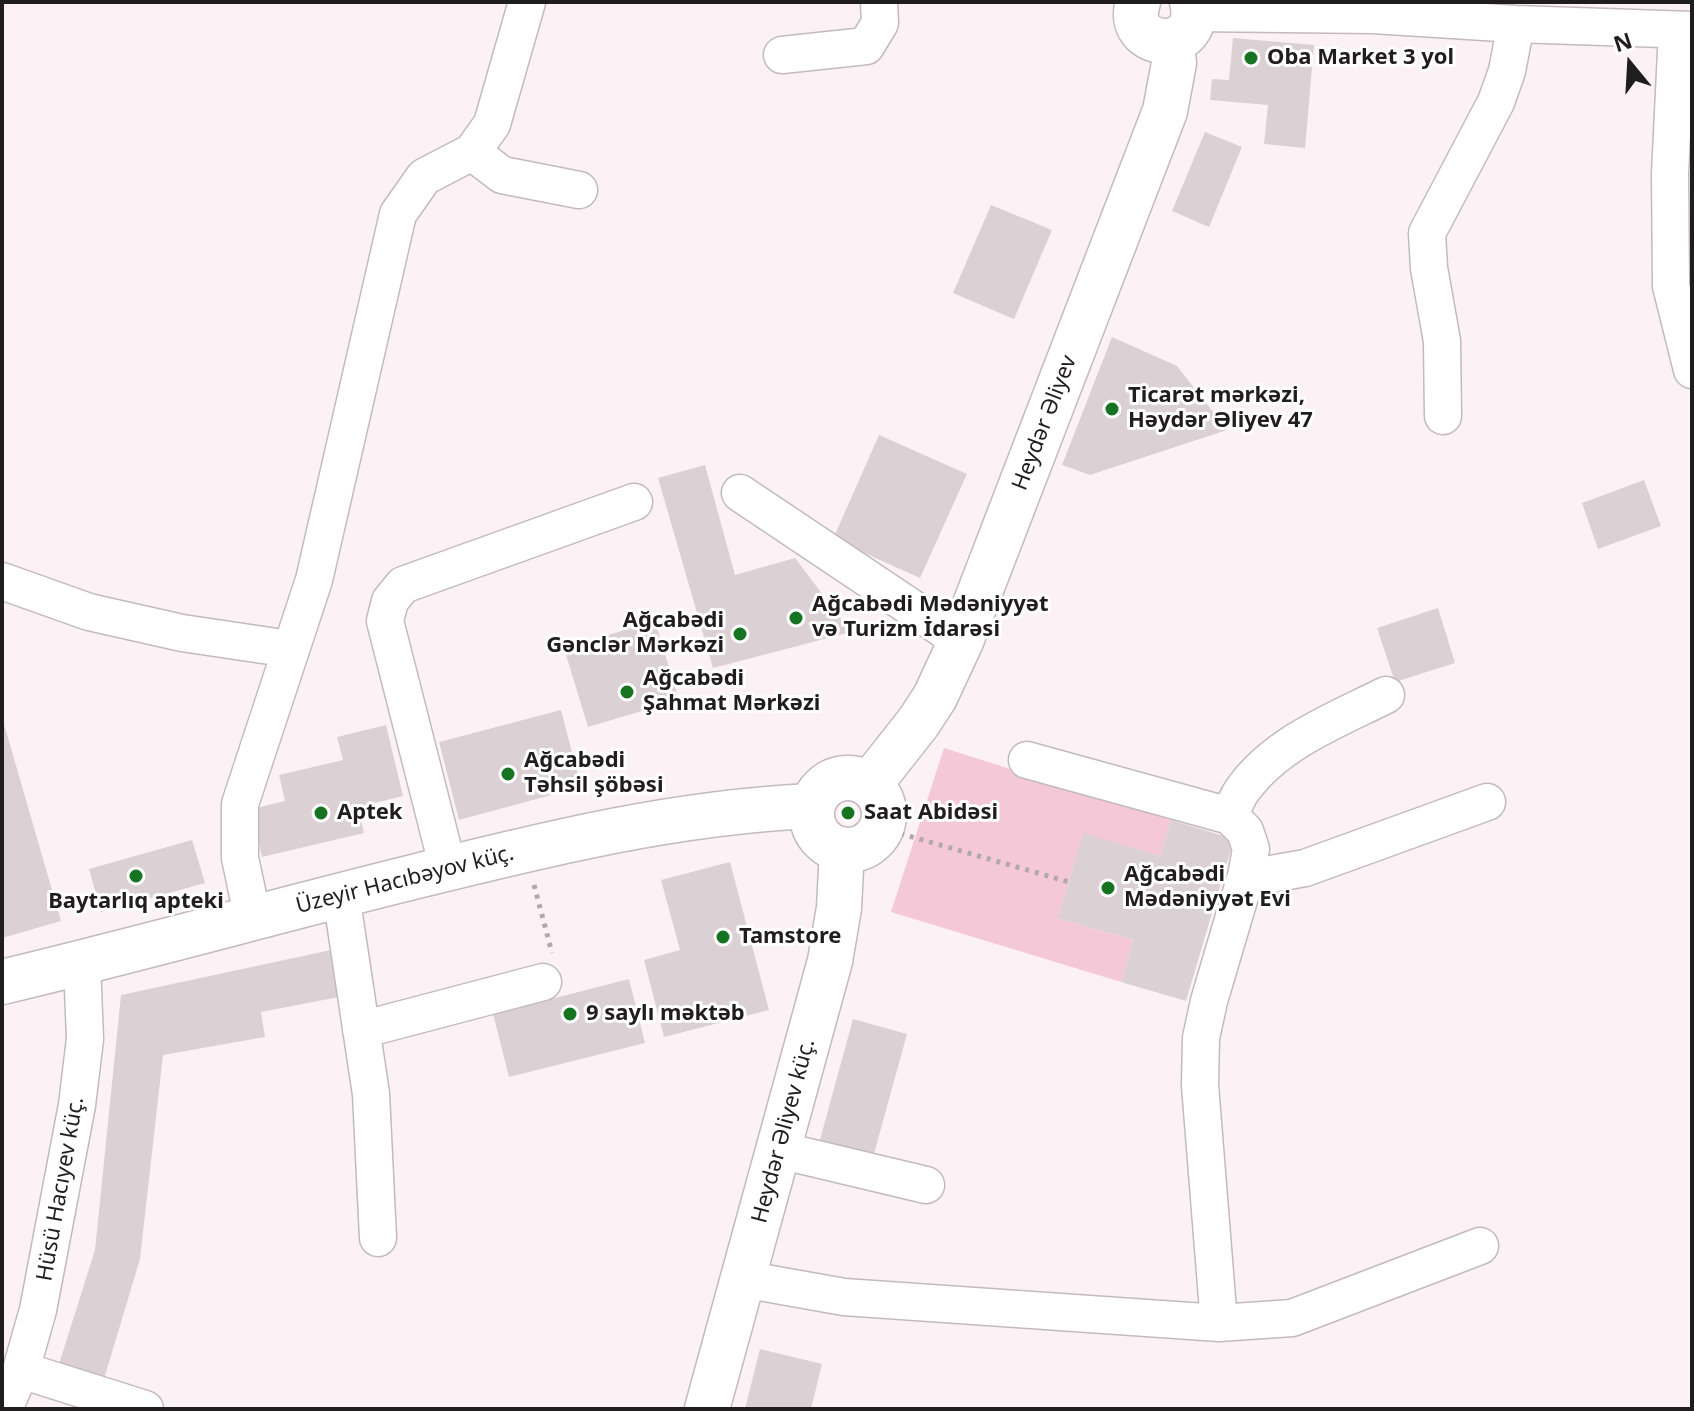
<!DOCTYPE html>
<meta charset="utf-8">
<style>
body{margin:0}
#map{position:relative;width:1694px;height:1411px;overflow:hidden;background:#fcf2f6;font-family:"Noto Sans",sans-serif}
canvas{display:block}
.frame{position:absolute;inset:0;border:4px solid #201d1e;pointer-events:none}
.north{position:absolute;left:1590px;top:24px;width:80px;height:80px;-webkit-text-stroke:6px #fff;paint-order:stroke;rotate:342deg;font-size:22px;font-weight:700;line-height:32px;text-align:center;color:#201d1e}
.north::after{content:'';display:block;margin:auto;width:28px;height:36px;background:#201d1e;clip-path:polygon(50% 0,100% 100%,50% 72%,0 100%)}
</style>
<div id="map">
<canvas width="1694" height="1411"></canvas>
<div class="frame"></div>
<div class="north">N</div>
</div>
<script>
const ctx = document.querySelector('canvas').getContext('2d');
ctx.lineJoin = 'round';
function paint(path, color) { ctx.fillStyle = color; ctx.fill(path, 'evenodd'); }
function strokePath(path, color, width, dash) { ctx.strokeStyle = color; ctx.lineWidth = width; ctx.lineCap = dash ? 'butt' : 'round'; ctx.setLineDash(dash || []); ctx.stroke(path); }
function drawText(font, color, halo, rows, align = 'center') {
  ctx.font = font + ' "Noto Sans",sans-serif'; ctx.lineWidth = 6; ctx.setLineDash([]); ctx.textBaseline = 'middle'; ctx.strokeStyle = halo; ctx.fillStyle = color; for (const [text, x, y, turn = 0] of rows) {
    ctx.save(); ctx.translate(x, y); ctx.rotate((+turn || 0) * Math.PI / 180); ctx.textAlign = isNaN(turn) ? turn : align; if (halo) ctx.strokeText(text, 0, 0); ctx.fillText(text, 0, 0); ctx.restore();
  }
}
paint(new Path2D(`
 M944,748L1171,820L1160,856L1083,834L1058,918L1133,940L1121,982L891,912Z`), '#f5c8d8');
paint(new Path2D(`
 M1233,38L1314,45L1305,148L1264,144L1268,105L1210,100L1212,79L1229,80Z
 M1205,132L1242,147L1209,227L1172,211Z
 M991,205L1052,230L1014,319L953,293Z
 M1112,337L1177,366L1227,430L1090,475L1062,465Z
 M879,435L967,474L920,578L833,539Z
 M705,465L735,575L795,558L851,632L713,668L658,478Z
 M1644,480L1661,526L1598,549L1582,503Z
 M1438,608L1455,663L1395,682L1377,628Z
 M655,621L679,700L588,727L564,648Z
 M561,710L581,787L459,820L439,742Z
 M2,717L61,921L2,938Z
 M386,725L403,796L358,807L364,833L262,857L252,809L285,801L279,775L343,760L337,737Z
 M1171,820L1234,839L1186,1001L1121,982L1133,940L1058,918L1083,833L1160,856Z
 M192,840L205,883L101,912L89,869Z
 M730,862L769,1010L664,1037L644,960L680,950L661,880Z
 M331,950L339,997L261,1012L265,1037L163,1055L140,1259L104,1379L59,1364L95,1250L121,995Z
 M629,979L645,1043L509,1077L493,1014Z
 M853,1019L907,1034L872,1161L818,1147Z
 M760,1349L822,1364L811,1409H745Z`), '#dbd1d4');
const minor = new Path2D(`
 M1194,13L1373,15L1516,24L1692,30
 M1677,30L1670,174L1671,286L1692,370
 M782,55L866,46L880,23L879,2
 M472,152L502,175L579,190
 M1443,416L1442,341L1429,268L1427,233L1496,102L1507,71L1516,24
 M740,493L961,641
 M2,581L89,612L182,633L290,649
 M1027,760L1230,816
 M448,868L385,621L390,601L403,585L634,502
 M1246,876L1271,874L1305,868L1487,802
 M341,895L371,1094L378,1238
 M253,919L240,858V804L314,580L398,214L424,177L472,152L492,124L527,2
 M361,1030L543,982
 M779,1150L926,1185
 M743,1279L844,1297L1219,1323L1292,1318L1480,1246
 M1219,1323L1200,1085L1201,1038L1209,1001L1246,876L1251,849L1245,831L1230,816C1234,807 1237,796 1244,788C1278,742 1336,720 1386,695
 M21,1370L145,1409
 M4,1409L21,1370L38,1310L77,1105L85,1039L82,963`);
const major = new Path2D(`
 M1138,2C1122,52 1205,56 1192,2
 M812 814a36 36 0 1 1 72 0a36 36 0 1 1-72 0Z
 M869,785L918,723L935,697L961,641L1165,111L1174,63L1171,41
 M2,982C140,949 276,911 413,877C546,844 675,812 812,806
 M707,1409L830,961L839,908L842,849`);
strokePath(minor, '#c4babd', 39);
strokePath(major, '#c4babd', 47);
strokePath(new Path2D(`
 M881,828L1069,882
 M534,885L552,953`), '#b0a8ab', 5, [4, 6]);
strokePath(minor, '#fff', 36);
strokePath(major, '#fff', 44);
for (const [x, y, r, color] of [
 [1251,58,8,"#167322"],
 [1112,409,8,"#167322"],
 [796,618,8,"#167322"],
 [740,634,8,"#167322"],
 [627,692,8,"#167322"],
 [508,774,8,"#167322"],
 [321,813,8,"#167322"],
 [848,813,8,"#167322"],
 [136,876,8,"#167322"],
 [1108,888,8,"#167322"],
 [723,937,8,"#167322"],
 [570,1014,8,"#167322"]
]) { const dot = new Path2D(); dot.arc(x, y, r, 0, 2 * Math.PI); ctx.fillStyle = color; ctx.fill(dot); strokePath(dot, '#fff', 3); }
drawText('bold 22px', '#201d1e', '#fff', [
 ["Oba Market 3 yol",1267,58],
 ["Ticarət mərkəzi,",1128,396],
 ["Həydər Əliyev 47",1128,421],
 ["Ağcabədi Mədəniyyət",812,605],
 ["və Turizm İdarəsi",812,630],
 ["Ağcabədi",724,621,"right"],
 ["Gənclər Mərkəzi",724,646,"right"],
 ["Ağcabədi",643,679],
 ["Şahmat Mərkəzi",643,704],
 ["Ağcabədi",524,761],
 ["Təhsil şöbəsi",524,786],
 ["Aptek",337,813],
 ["Saat Abidəsi",864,813],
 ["Ağcabədi",1124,875],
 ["Mədəniyyət Evi",1124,900],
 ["Baytarlıq apteki",136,902,"center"],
 ["Tamstore",739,937],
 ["9 saylı məktəb",586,1014]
], 'left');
drawText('22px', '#201d1e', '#fff', [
 ["Heydər Əliyev",1045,423,-69],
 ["Üzeyir Hacıbəyov küç.",405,880,-14],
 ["Heydər Əliyev küç.",784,1131,-75],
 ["Hüsü Hacıyev küç.",61,1189,-80]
]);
</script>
